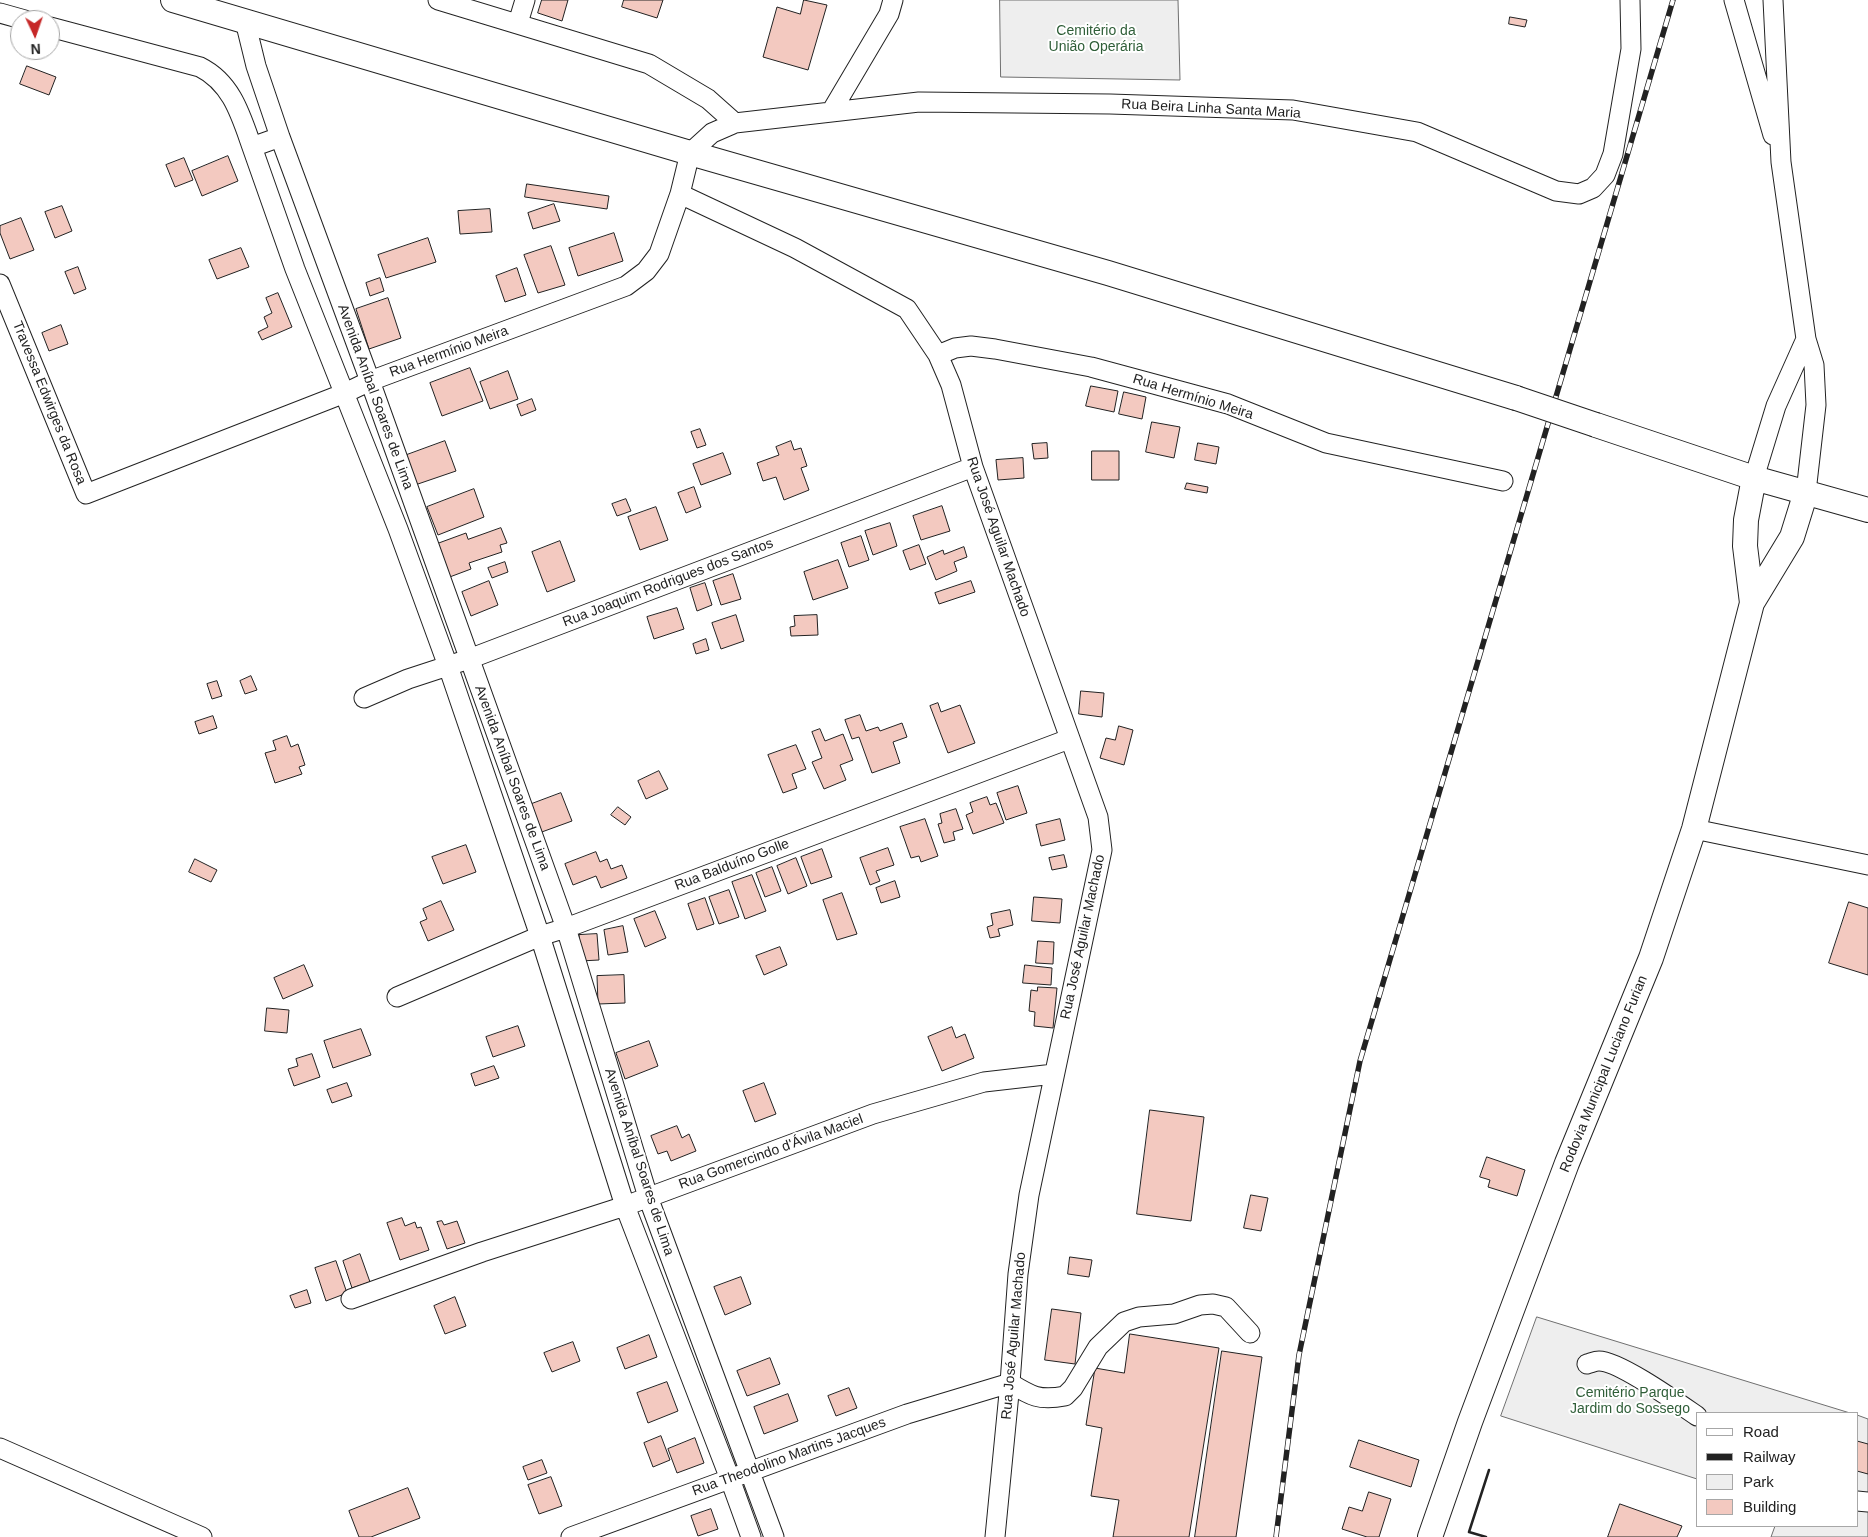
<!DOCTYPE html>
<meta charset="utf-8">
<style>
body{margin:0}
#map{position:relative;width:1868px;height:1537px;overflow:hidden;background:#fff;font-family:Helvetica,sans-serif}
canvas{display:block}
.legend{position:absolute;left:1696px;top:1412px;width:162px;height:115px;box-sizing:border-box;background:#fff;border:1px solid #a7a7a7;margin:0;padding:6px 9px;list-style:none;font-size:15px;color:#222}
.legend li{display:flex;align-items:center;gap:10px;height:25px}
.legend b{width:25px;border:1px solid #a7a7a7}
.north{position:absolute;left:10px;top:10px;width:50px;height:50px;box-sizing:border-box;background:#fff;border:1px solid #a7a7a7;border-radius:50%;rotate:177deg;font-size:14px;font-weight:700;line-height:20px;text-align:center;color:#222}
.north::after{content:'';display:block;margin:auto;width:18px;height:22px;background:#c62828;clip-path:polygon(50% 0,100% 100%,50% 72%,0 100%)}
</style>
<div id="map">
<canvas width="1868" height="1537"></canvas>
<ul class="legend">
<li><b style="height:6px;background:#fff"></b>Road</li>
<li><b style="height:6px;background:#222"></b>Railway</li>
<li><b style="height:14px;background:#eee"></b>Park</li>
<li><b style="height:14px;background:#f3c9c0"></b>Building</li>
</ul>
<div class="north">N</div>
</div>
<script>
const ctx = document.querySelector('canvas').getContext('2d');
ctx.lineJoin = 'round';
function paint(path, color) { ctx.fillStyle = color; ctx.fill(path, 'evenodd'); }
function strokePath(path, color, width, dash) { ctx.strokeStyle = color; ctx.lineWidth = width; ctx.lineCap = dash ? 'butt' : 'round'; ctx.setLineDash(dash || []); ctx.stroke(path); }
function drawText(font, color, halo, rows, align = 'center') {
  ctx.font = font + ' Helvetica,sans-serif'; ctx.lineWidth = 4; ctx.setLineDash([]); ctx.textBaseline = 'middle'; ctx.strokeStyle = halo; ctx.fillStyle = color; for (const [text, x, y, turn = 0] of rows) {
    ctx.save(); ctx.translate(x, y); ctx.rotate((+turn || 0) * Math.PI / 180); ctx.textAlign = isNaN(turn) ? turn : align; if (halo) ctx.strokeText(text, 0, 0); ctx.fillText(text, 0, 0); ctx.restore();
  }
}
const green = new Path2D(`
 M1000,0H1178L1180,80L1001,77Z
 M1537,1317L1850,1413H1697V1479L1501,1416Z
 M1857,1415L1868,1419V1537H1771L1775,1526H1857Z`);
paint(green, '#eee');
strokePath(green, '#6f6f6f', 1);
const building = new Path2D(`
 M542,0H568L562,21L538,13Z
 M624,0H663L657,18L622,7Z
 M804,0L827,5L808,70L763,57L777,7L800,14Z
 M1510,17L1527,20L1525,27L1509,24Z
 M27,66L56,77L49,95L20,84Z
 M228,156L238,181L202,196L192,171Z
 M184,158L193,180L175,187L166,165Z
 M527,184L609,196L607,209L525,197Z
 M554,204L560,221L533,229L528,213Z
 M62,206L72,231L55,238L45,212Z
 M490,209L492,232L460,234L458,211Z
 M21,218L34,250L10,259L0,233V226Z
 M614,233L623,261L578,276L569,248Z
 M428,238L436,262L386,278L378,255Z
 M551,246L565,285L538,293L524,255Z
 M241,248L249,267L217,279L209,260Z
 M78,267L86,289L74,294L65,272Z
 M517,268L526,295L505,302L496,276Z
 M380,278L384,291L370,296L366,283Z
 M278,293L292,327L262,340L258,332L268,327L264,317L272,313L266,298Z
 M388,298L401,338L369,349L356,309Z
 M61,325L68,344L49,351L42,333Z
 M470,368L483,401L442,416L430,383Z
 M508,371L518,399L490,409L480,382Z
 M1091,386L1118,391L1114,412L1086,406Z
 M1124,392L1146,397L1142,419L1119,414Z
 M532,399L536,410L521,416L517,405Z
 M1152,422L1180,427L1174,458L1146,452Z
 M700,429L706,445L697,448L691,432Z
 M445,441L456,471L415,485L404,456Z
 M791,441L794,450L801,448L807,466L801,468L809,490L784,500L776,477L763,481L757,463L779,455L776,447Z
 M1047,443L1048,458L1034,459L1032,444Z
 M1198,443L1219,447L1216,464L1195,460Z
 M1092,451H1119V480H1092Z
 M723,453L731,474L701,485L693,464Z
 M1023,458L1024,478L998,480L996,460Z
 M1187,483L1208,487L1207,493L1185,489Z
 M694,487L701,507L686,513L678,493Z
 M474,489L484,517L438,535L427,507Z
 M626,499L631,511L617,516L612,504Z
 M942,506L950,531L921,540L913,516Z
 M656,507L668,540L640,550L628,517Z
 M890,523L897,546L873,555L865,531Z
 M501,528L507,543L500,545L502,552L469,563L471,569L447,578L436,544L466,533L468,539Z
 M861,536L869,560L849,567L841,543Z
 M560,541L575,581L547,592L532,552Z
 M919,545L926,564L910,570L903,551Z
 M964,547L967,557L954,562L957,571L936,580L927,557L943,550L944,554Z
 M838,560L848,588L813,600L804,572Z
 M505,562L508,572L492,578L488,568Z
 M733,574L741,599L721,605L713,581Z
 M489,581L498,605L471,616L462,592Z
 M971,581L975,592L939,604L935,593Z
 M705,583L712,605L697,611L690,588Z
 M677,608L684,629L654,639L647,617Z
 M736,615L744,641L721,649L712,623Z
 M817,615L818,635L791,636L790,627L795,626L794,616Z
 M706,639L709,650L696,654L693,644Z
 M251,676L257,690L245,694L240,681Z
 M217,681L222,696L212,699L207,684Z
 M1081,691L1104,693L1102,717L1079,714Z
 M938,703L941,712L960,705L975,743L948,753L930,706Z
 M860,715L866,731L878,727L880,731L902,723L907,737L893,742L900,763L872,773L859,737L852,739L845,720Z
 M213,716L217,728L199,734L195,722Z
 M1119,726L1133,730L1124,765L1100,758L1106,738L1115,740Z
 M820,729L825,741L843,734L853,760L840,765L846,780L824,789L812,762L822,758L812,732Z
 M287,736L291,747L298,744L305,765L299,767L302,774L275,783L265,753L276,750L273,741Z
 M796,745L806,769L792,774L797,788L783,793L768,755Z
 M659,771L668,789L646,799L638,781Z
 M1018,786L1027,813L1006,820L997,793Z
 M561,793L572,821L539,833L529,805Z
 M987,797L990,805L996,803L1004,823L973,834L966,815L973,812L970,803Z
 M618,807L631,817L625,825L611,815Z
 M956,809L963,829L953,832L955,840L944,843L938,824L942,823L940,814Z
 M925,819L938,856L921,862L919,856L911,858L900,827Z
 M1060,819L1065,840L1041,846L1036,825Z
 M466,845L476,872L443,884L432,857Z
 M888,848L894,865L876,871L880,881L870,885L860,858Z
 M822,849L832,877L811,884L801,857Z
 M596,852L600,862L607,859L611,869L622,865L627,878L601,888L596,876L573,885L565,864Z
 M1064,855L1067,867L1052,870L1049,858Z
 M796,858L807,886L788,894L777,866Z
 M195,859L217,870L211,882L189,872Z
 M772,867L781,891L765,897L756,873Z
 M752,875L766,911L745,919L732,882Z
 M895,881L900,897L881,903L876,888Z
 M729,890L739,917L719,924L709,897Z
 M842,893L857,934L837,940L823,900Z
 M1034,897L1062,899L1060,923L1032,921Z
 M705,898L714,924L697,930L688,904Z
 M441,901L454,930L428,941L420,922L427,919L423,909Z
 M1849,902L1868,908V975L1829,963Z
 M1010,910L1013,925L998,929L1000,936L990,938L987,927L993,925L991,914Z
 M655,911L666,938L645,947L634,919Z
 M623,926L628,952L608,955L604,930Z
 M597,934L599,960L580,961L579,935Z
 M1038,941L1054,942L1053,964L1036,963Z
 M780,947L787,965L764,975L756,956Z
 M304,965L313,986L283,999L274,978Z
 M1025,965L1052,968L1051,985L1023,983Z
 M624,975L625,1003L598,1004L597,976Z
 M1038,987L1057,988L1053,1028L1034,1026L1035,1012L1029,1011L1031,990L1037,991Z
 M267,1008L289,1010L287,1033L265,1031Z
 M518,1026L525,1046L493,1057L486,1037Z
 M952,1027L956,1038L965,1034L974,1058L942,1071L928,1037Z
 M361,1029L371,1055L333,1068L324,1041Z
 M649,1041L658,1066L625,1079L616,1053Z
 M312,1054L320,1077L294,1086L288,1069L298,1066L296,1059Z
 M494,1066L499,1078L475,1086L471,1074Z
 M347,1083L352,1096L332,1103L327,1090Z
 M764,1083L776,1114L755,1122L743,1091Z
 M1150,1110L1204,1117L1191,1221L1137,1214Z
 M677,1126L682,1138L689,1134L696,1151L671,1161L667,1151L658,1154L651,1136Z
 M1487,1157L1525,1170L1517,1196L1488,1187L1490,1180L1480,1177Z
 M1251,1195L1268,1198L1261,1231L1244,1228Z
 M402,1218L405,1226L415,1222L417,1228L421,1227L429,1250L400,1260L387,1223Z
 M442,1221L444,1225L457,1221L465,1243L447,1249L437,1222Z
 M360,1254L370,1282L352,1288L343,1261Z
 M1070,1257L1092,1260L1089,1277L1068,1274Z
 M336,1261L347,1293L326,1301L315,1268Z
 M741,1277L751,1304L725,1315L714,1287Z
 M307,1290L311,1303L295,1308L290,1296Z
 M455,1297L466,1326L445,1334L434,1306Z
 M1052,1309L1081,1313L1075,1364L1045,1360Z
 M1130,1334L1219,1348L1189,1537H1113L1119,1500L1091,1496L1102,1428L1086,1425L1095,1368L1124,1373Z
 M649,1335L657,1357L625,1369L617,1348Z
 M573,1342L580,1361L552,1372L544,1353Z
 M1222,1351L1262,1357L1236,1537H1195Z
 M770,1358L780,1384L747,1396L737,1371Z
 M667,1382L678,1411L648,1423L637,1393Z
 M849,1388L857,1408L836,1416L828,1396Z
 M788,1394L798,1421L764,1434L754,1407Z
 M661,1436L670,1460L653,1467L644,1443Z
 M695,1438L704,1463L677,1473L668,1449Z
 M1359,1440L1419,1460L1411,1487L1350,1467Z
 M1857,1441L1868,1444V1474L1857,1471Z
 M542,1460L547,1473L528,1480L523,1467Z
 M551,1477L562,1506L539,1514L528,1485Z
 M408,1488L420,1518L371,1537H359L349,1511Z
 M1369,1492L1391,1499L1379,1537H1367L1342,1529L1349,1507L1362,1511Z
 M1620,1504L1682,1526L1677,1537H1608Z
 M711,1509L718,1529L698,1536L691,1516Z`);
paint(building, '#f3c9c0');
strokePath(building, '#222', 1);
const minor = new Path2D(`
 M438,0L649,64L708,99L735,123
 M1734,0L1773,135
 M1773,0L1781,162L1806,339L1814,365L1816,405L1806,492
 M0,13L25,20
 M245,21L256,66L280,137L370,381L566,928L648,1197L774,1537
 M518,23L525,0
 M50,27L200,67C232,83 241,116 252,147L280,137
 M831,112L889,14L893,0
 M252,147L295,269L398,529L448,666L540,936L625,1206L730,1479L751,1537
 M680,194L795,248L907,309L938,355L951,385L973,467L1098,817L1102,850L1029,1195L1018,1274L1010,1383L995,1537
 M0,284L86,494L345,393L370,381L626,286L646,271L659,254L680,194L690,153L712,133L735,123L919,102L1110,104L1293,110L1417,132L1556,191L1579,194L1593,188L1605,175L1613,154L1631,49L1630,0
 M938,355L955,348L971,346L995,349L1091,367L1228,404L1326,443L1503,481
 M1754,478L1776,406L1806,339
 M364,698L408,679L469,659L973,467
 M1694,829L1868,865
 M397,997L540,936L566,928L1069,739
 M351,1299L482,1252L625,1206L873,1114L984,1082L1054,1074
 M1587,1364C1591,1363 1595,1361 1599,1361C1619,1361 1678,1403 1697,1416
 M0,1448L202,1537
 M1857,1501L1868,1502
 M571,1537L907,1414L1010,1383C1031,1396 1039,1401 1065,1396L1073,1388L1098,1347L1124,1322L1139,1317L1174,1314L1200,1305L1213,1304L1226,1307L1250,1333`);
const major = new Path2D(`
 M173,0L690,153L1108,273L1516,398
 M1596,425L1754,478L1868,510
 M1752,603L1745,546L1746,520L1754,478
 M1430,1537L1470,1422L1567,1163L1651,958L1694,829L1752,603L1792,537L1806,492`);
strokePath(minor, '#222', 21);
strokePath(major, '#222', 26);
strokePath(minor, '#fff', 19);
strokePath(major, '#fff', 24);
const rail = new Path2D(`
 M1276,1537L1299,1355L1360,1061L1673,0`);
strokePath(rail, '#222', 5.5);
strokePath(rail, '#fff', 4, [11]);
const majorBridge = new Path2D(`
 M1516,398L1596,425`);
strokePath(majorBridge, '#222', 26, []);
strokePath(majorBridge, '#fff', 24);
strokePath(new Path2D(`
 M1486,1537L1469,1532L1489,1470`), '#222', 2.5);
drawText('14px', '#2f5e38', '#fff', [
 ["Cemitério da",1096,31],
 ["União Operária",1096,47],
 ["Cemitério Parque",1630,1393],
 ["Jardim do Sossego",1630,1409]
]);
drawText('14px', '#222', '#fff', [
 ["Rua Beira Linha Santa Maria",1211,109,3],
 ["Rua Hermínio Meira",449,352,-20],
 ["Avenida Aníbal Soares de Lima",375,397,70],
 ["Rua Hermínio Meira",1193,397,17],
 ["Travessa Edwirges da Rosa",49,403,68],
 ["Rua José Aguilar Machado",998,537,71],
 ["Rua Joaquim Rodrigues dos Santos",668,583,-21],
 ["Avenida Aníbal Soares de Lima",512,778,70],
 ["Rua Balduíno Golle",732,865,-21],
 ["Rua José Aguilar Machado",1083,937,-78],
 ["Rodovia Municipal Luciano Furian",1604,1074,-68],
 ["Rua Gomercindo d'Ávila Maciel",771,1152,-20],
 ["Avenida Aníbal Soares de Lima",639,1162,72],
 ["Rua José Aguilar Machado",1014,1336,-85],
 ["Rua Theodolino Martins Jacques",789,1457,-20]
]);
</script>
